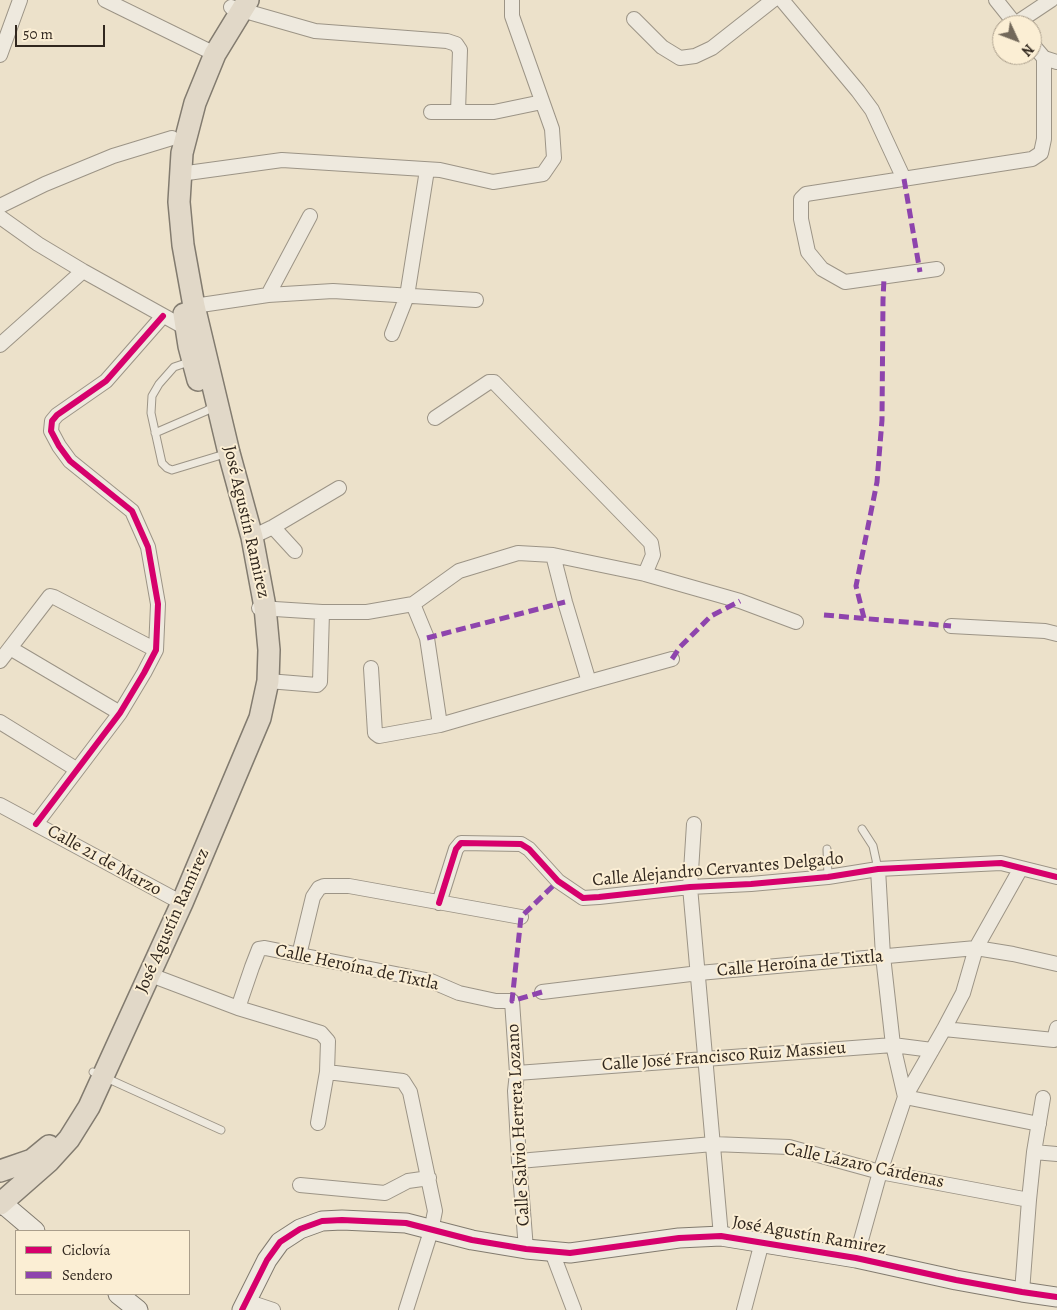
<!DOCTYPE html>
<meta charset="utf-8">
<style>
body{margin:0}
#map{position:relative;width:1057px;height:1310px;overflow:hidden;background:#ece1ca;font-family:Alegreya,serif}
canvas{display:block}
.legend{position:absolute;left:15px;top:1230px;width:175px;height:65px;box-sizing:border-box;background:#fbeed4;border:1px solid #aa9e8b;margin:0;padding:6px 9px;list-style:none;font-size:15px;color:#31271e}
.legend li{display:flex;align-items:center;gap:10px;height:25px}
.legend b{width:25px;border:1px solid #aa9e8b}
.north{position:absolute;left:992px;top:15px;width:50px;height:50px;box-sizing:border-box;background:#fbeed4;border:1px solid #aa9e8b;border-radius:50%;rotate:133deg;font-size:14px;font-weight:700;line-height:20px;text-align:center;color:#31271e}
.north::after{content:'';display:block;margin:auto;width:18px;height:22px;background:#72685a;clip-path:polygon(50% 0,100% 100%,50% 72%,0 100%)}
.scale{position:absolute;left:15px;top:25px;width:90px;height:22px;box-sizing:border-box;border:2px solid #31271e;border-top:0;padding-left:6px;font-size:15px;line-height:18px;white-space:nowrap;color:#31271e;-webkit-text-stroke:4px #fbeed4;paint-order:stroke}
</style>
<div id="map">
<canvas width="1057" height="1310"></canvas>
<ul class="legend">
<li><b style="height:6px;background:#d6006c"></b>Ciclovía</li>
<li><b style="height:6px;background:#8e44ad"></b>Sendero</li>
</ul>
<div class="north">N</div>
<div class="scale">50 m</div>
</div>
<script>
const ctx = document.querySelector('canvas').getContext('2d');
ctx.lineJoin = 'round';
const poly = rows => new Path2D(rows.map(r => 'M' + r).join(''));
function stroke(path, color, width, dash) { ctx.strokeStyle = color; ctx.lineWidth = width; ctx.lineCap = dash ? 'butt' : 'round'; ctx.setLineDash(dash || []); ctx.stroke(path); }
function write(font, color, halo, rows, align = 'center') {
  ctx.font = font + ' Alegreya,serif'; ctx.lineWidth = 4; ctx.setLineDash([]); ctx.textBaseline = 'middle'; ctx.strokeStyle = halo; ctx.fillStyle = color; for (const [text, x, y, turn = 0] of rows) {
    ctx.save(); ctx.translate(x, y); ctx.rotate((+turn || 0) * Math.PI / 180); ctx.textAlign = isNaN(turn) ? turn : align; if (halo) ctx.strokeText(text, 0, 0); ctx.fillText(text, 0, 0); ctx.restore();
  }
}
const lane = poly([
 [192,361,174,367,159,384,152,396,151,413,162,463,167,468,172,470,228,453],
 [155,433,206,411,214,406],
 [862,829,873,846,878,869],
 [827,849,828,877],
 [93,1072,221,1130]
]);
const street = poly([
 [105,0,215,54],
 [782,0,858,91,872,110,904,179],
 [996,0,1016,25],
 [231,7,315,31,447,41,456,44,460,50,458,112],
 [634,19,662,47,680,58,695,56,712,48,773,0],
 [1015,24,1051,0],
 [1032,44,1044,58,1057,62],
 [0,55,20,0],
 [431,112,494,112,542,102],
 [180,174,282,160,440,170,493,182,543,174,554,158,552,129,512,16,512,0],
 [0,206,45,184,113,156,172,138],
 [0,217,38,244,83,271,191,331],
 [937,269,845,282,822,269,808,252,801,219,801,199,806,194,1032,159,1041,153,1044,139,1044,58],
 [268,295,310,216],
 [194,306,268,295,333,291,476,300],
 [392,334,407,296,427,170],
 [0,345,83,271],
 [435,418,489,382,494,382,651,543,653,555,645,574],
 [273,527,295,551],
 [252,537,273,527,339,488],
 [413,604,427,638,440,725],
 [259,608,322,612,367,612,413,604,459,571,518,553,553,555,645,574,740,601,796,622],
 [951,626,1045,631,1057,634],
 [10,648,120,713],
 [0,661,50,596,54,597,156,650],
 [371,668,375,733,379,736,440,725,589,682,565,602,553,555],
 [268,681,317,685,320,682,322,612],
 [589,682,672,659],
 [0,722,76,769],
 [0,805,182,903],
 [36,824,120,713,144,673,156,650,158,604,148,547,132,511,70,461,59,446,51,431,52,421,57,415,106,381,163,316],
 [694,824,690,887,721,1236],
 [878,869,883,956,893,1045,905,1097,1039,1124],
 [439,903,456,849,461,843,521,844,529,849,558,881,583,898,599,897,690,887,751,884,828,877,878,869,1001,863,1057,877],
 [299,955,313,897,319,888,324,886,349,886,521,917],
 [148,974,238,1008,321,1033,328,1041,327,1072,318,1123],
 [542,992,699,973,976,948,1013,954,1057,964],
 [238,1008,252,967,259,949,265,948,431,981,459,993,496,1001,512,1001,517,1073,515,1091,519,1161,526,1249],
 [944,1029,1054,1040,1057,1028],
 [327,1072,403,1081,410,1092,435,1211,431,1231,406,1310],
 [517,1073,893,1045,932,1050],
 [1034,1152,1057,1154],
 [519,1161,713,1144,789,1147,880,1172,1029,1200],
 [300,1185,385,1193,408,1181,429,1178],
 [552,1252,574,1310],
 [856,1258,880,1172,905,1097,944,1029,963,993,976,948,1021,868],
 [1022,1292,1029,1200,1034,1152,1043,1098],
 [246,1301,273,1310],
 [744,1310,762,1242]
]);
const secondary = poly([
 [2,1203,35,1231],
 [118,1294,138,1310],
 [242,1310,267,1260,280,1242,300,1229,322,1221,342,1220,406,1223,472,1240,526,1249,570,1253,679,1238,721,1236,856,1258,956,1280,1022,1292,1057,1297]
]);
const primary = poly([
 [184,314,189,346,198,380],
 [0,1171,32,1160,49,1146],
 [0,1204,49,1161,69,1139,89,1107,182,903,260,718,268,681,269,650,265,607,252,537,229,453,194,306,183,245,179,202,182,153,195,103,215,54,248,0]
]);
stroke(lane, '#9c9486', 9);
stroke(street, '#9c9486', 16);
stroke(secondary, '#827b6f', 21);
stroke(primary, '#827b6f', 24);
stroke(lane, '#eee9de', 7);
stroke(street, '#eee9de', 14);
stroke(secondary, '#eee9de', 19);
stroke(primary, '#e1d8c8', 21);
stroke(poly([
 [904,179,920,272],
 [824,615,951,626],
 [864,618,856,586,877,482,882,420,883,300,884,278],
 [427,638,565,602],
 [672,659,680,647,711,616,740,601],
 [542,992,512,1001,521,917,558,881]
]), '#8e44ad', 5, [10, 5]);
stroke(poly([
 [36,824,120,713,144,673,156,650,158,604,148,547,132,511,70,461,59,446,51,431,52,421,57,415,106,381,163,316],
 [439,903,456,849,461,843,521,844,529,849,558,881,583,898,599,897,690,887,751,884,828,877,878,869,1001,863,1057,877],
 [242,1310,267,1260,280,1242,300,1229,322,1221,342,1220,406,1223,472,1240,526,1249,570,1253,679,1238,721,1236,856,1258,956,1280,1022,1292,1057,1297]
]), '#d6006c', 6);
write('18px', '#31271e', '#fbeed4', [
 ["José Agustín Ramirez",246,522,77],
 ["Calle 21 de Marzo",104,861,29],
 ["Calle Alejandro Cervantes Delgado",718,870,-5],
 ["José Agustín Ramirez",173,921,-66],
 ["Calle Heroína de Tixtla",800,964,-5],
 ["Calle Heroína de Tixtla",357,968,12],
 ["Calle José Francisco Ruiz Massieu",724,1057,-4],
 ["Calle Salvio Herrera Lozano",519,1125,-93],
 ["Calle Lázaro Cárdenas",864,1166,12],
 ["José Agustín Ramirez",809,1236,10]
]);
</script>
